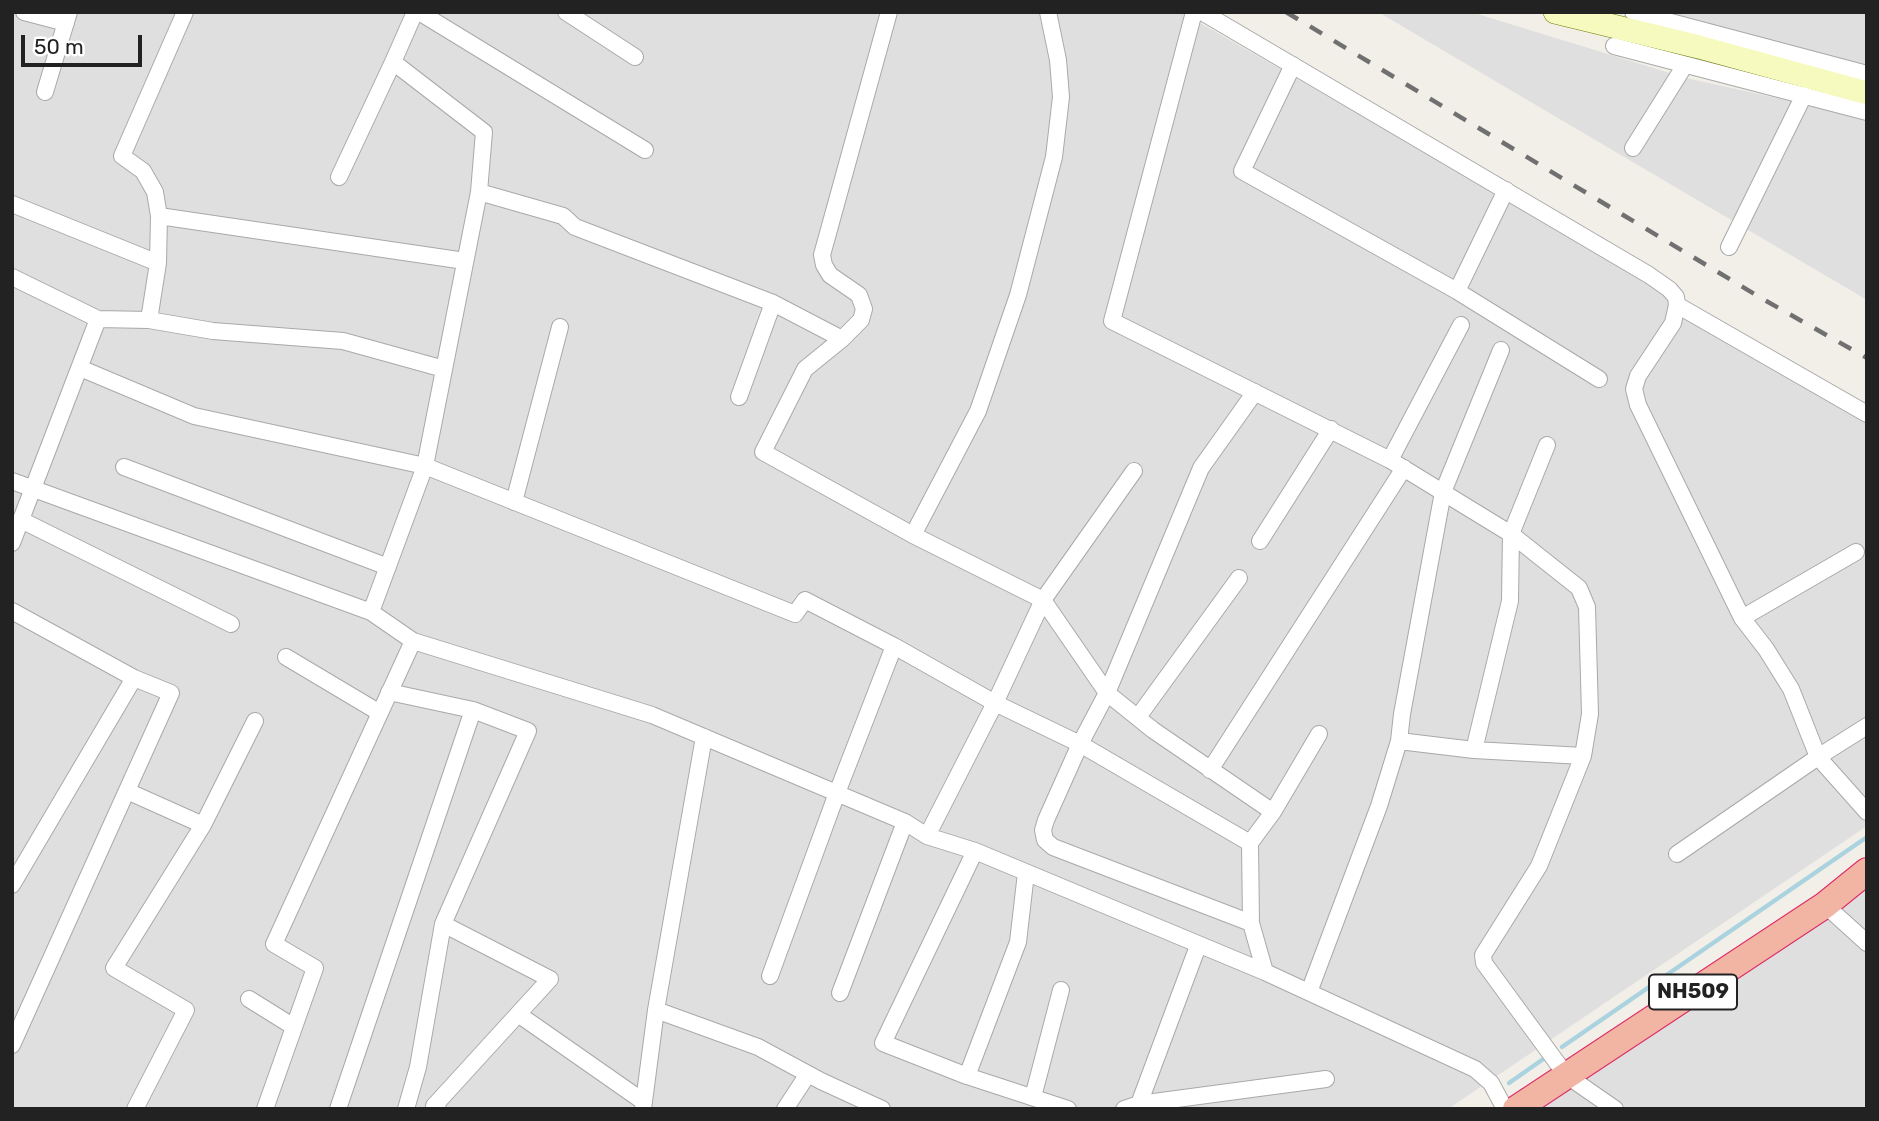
<!DOCTYPE html>
<style>
body{margin:0}
#map{position:relative;width:1879px;height:1121px;overflow:hidden;background:#f2efe9;font-family:Rubik,sans-serif}
canvas{display:block}
.frame{position:absolute;inset:0;border:14px solid #222;pointer-events:none}
.scale{position:absolute;left:21px;top:35px;width:121px;height:32px;box-sizing:border-box;border:4px solid #222;border-top:0;padding-left:9px;font-size:21px;line-height:24px;white-space:nowrap;color:#222;-webkit-text-stroke:5px #fff;paint-order:stroke}
</style>
<div id="map">
<canvas width="1879" height="1121"></canvas>
<div class="frame"></div>
<div class="scale">50 m</div>
</div>
<script>
const ctx = document.querySelector('canvas').getContext('2d');
ctx.lineJoin = 'round';
function fillPath(path, color) { ctx.fillStyle = color; ctx.fill(path, 'evenodd'); }
const poly = rows => new Path2D(rows.map(r => 'M' + r).join(''));
function stroke(path, color, width, dash) { ctx.strokeStyle = color; ctx.lineWidth = width; ctx.lineCap = dash ? 'butt' : 'round'; ctx.setLineDash(dash || []); ctx.stroke(path); }
function write(font, color, halo, rows, align = 'center') {
  ctx.font = font + ' Rubik,sans-serif'; ctx.lineWidth = 6; ctx.setLineDash([]); ctx.textBaseline = 'middle'; ctx.strokeStyle = halo; ctx.fillStyle = color; for (const [text, x, y, turn = 0] of rows) {
    ctx.save(); ctx.translate(x, y); ctx.rotate((+turn || 0) * Math.PI / 180); ctx.textAlign = isNaN(turn) ? turn : align; if (halo) ctx.strokeText(text, 0, 0); ctx.fillText(text, 0, 0); ctx.restore();
  }
}
fillPath(poly([
 [12,12,1181,12,1867,406,1867,826,1448,1109,12,1109],
 [1378,12,1471,12,1686,78,1867,118,1867,300],
 [1647,12,1867,12,1867,79],
 [1867,879,1867,1109,1524,1109]
]), '#e0dfdf');
stroke(poly([
 [1562,1047,1867,837],
 [1509,1083,1549,1055]
]), '#aad3df', 4.5);
const minor = poly([
 [24,12,66,23],
 [419,12,645,150],
 [566,12,635,57],
 [889,12,822,255,824,265,830,275,859,295,864,309,861,320,842,339,805,369,763,452,913,535,1043,600,1107,693,1153,730,1273,812],
 [1194,12,1112,321,1390,460,1511,534,1579,588,1587,607,1590,714,1583,756,1539,866,1483,955,1484,963,1566,1075,1615,1109],
 [1202,12,1649,275,1669,289,1676,297,1677,305,1673,323,1638,376,1634,389,1638,405,1742,618,1766,649,1791,689,1818,757,1867,726],
 [1633,12,1867,74],
 [1614,46,1867,112],
 [1293,65,1242,171,1457,291,1599,379],
 [45,92,69,12],
 [1633,148,1685,65],
 [339,177,393,62],
 [479,192,563,216,575,227,773,303,842,339],
 [12,204,158,263,149,320],
 [159,216,465,261],
 [1729,247,1804,95],
 [158,263,159,216,155,192,143,171,122,156,185,12],
 [12,277,98,319,12,543],
 [1457,291,1506,190],
 [1677,305,1867,414],
 [98,319,149,320,213,331,343,341,444,369],
 [1501,350,1443,492,1402,714,1399,741,1474,750,1583,756],
 [80,368,194,416,425,466,479,192,484,132,393,62,415,12],
 [739,397,773,303],
 [1390,460,1461,325],
 [124,467,388,567],
 [12,481,371,612,413,641,652,715,905,822,927,836,975,851,1265,972,1475,1069,1491,1083,1505,1109],
 [514,502,560,327],
 [21,520,231,624],
 [913,535,978,411,1018,295,1054,157,1061,97,1058,60,1048,12],
 [1260,541,1331,429],
 [12,611,134,678,171,693,12,1045],
 [371,612,425,466,795,614,805,600,894,646,995,703,1080,744,1250,843],
 [1742,618,1856,552],
 [286,657,380,713],
 [389,692,473,710,528,731,443,924,418,1067,406,1109],
 [1138,717,1239,578],
 [1474,750,1510,601,1511,534,1547,445],
 [1210,770,1404,468],
 [127,791,203,825,114,968,186,1010,135,1109],
 [203,825,255,721],
 [927,836,995,703,1043,600,1134,471],
 [975,851,883,1043,967,1076,1068,1109],
 [1677,854,1818,757,1867,812],
 [12,885,134,678],
 [1825,905,1867,943],
 [1251,923,1053,847,1045,840,1043,830,1046,820,1080,744,1107,693,1201,468,1255,392],
 [1265,972,1251,923,1250,843,1273,812,1319,734],
 [770,976,837,793,894,646],
 [1309,992,1379,806,1399,741],
 [840,993,905,822],
 [249,999,294,1027],
 [656,1010,758,1047,821,1081,882,1109],
 [518,1014,644,1102],
 [967,1076,1018,942,1026,873],
 [1033,1097,1061,990],
 [1139,1104,1326,1079],
 [265,1109,315,968,274,944,413,641],
 [338,1109,473,710],
 [438,1109,434,1106,550,979,443,924],
 [643,1109,656,1010,704,737],
 [785,1109,808,1074],
 [1124,1109,1139,1104,1198,946]
]);
const secondary = poly([
 [1555,12,1699,47,1867,93]
]);
const trunk = poly([
 [1516,1109,1825,905,1867,871]
]);
stroke(minor, '#a9a9a9', 18);
stroke(secondary, '#707d05', 24);
stroke(trunk, '#dc2a67', 28);
stroke(minor, '#fff', 16);
stroke(secondary, '#f7fabf', 23);
stroke(trunk, '#f2b4a3', 26);
stroke(poly([
 [1286,12,1761,298,1867,358]
]), '#707070', 4.5, [14, 14]);
for (const [x, y, w] of [
 [1693,992,88]
]) { const box = new Path2D(); box.roundRect(x - w / 2, y - 17.5, w, 35, 5); ctx.fillStyle = '#fff'; ctx.fill(box); stroke(box, '#222', 2); }
write('bold 21px', '#222', null, [
 ["NH509",1693,992]
]);
</script>
